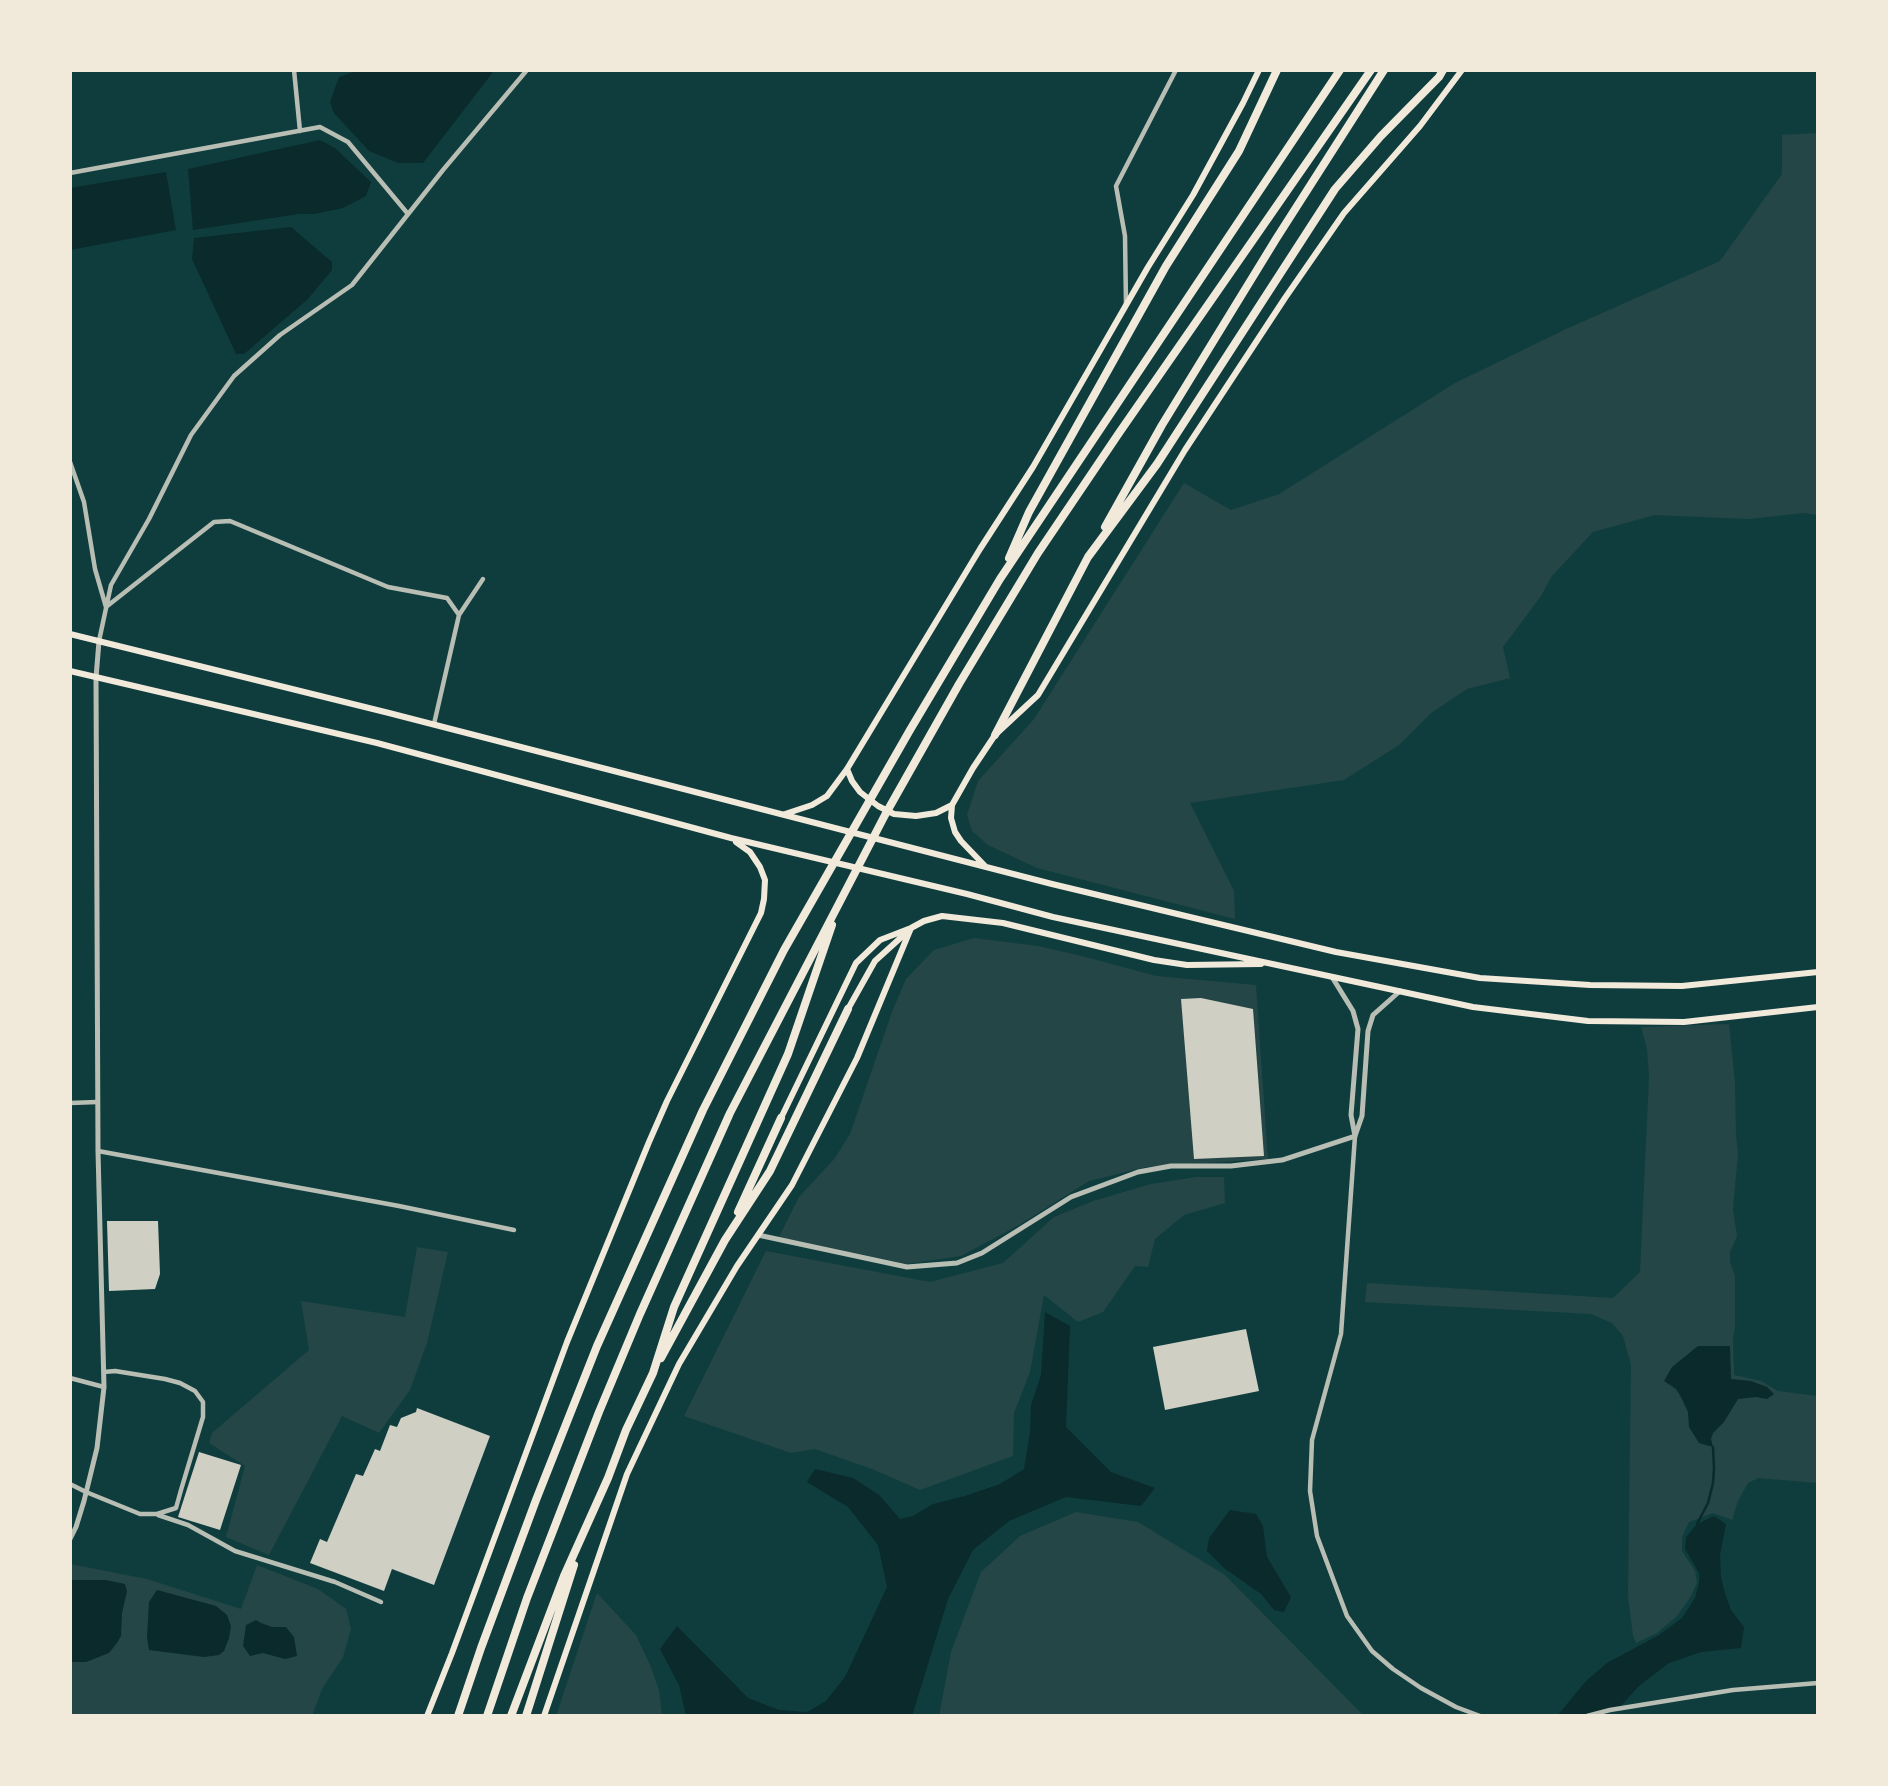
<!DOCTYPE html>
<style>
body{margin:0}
#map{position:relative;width:1888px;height:1786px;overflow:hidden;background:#0f3d3e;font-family:Montserrat,sans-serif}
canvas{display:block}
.frame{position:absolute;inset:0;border:72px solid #f1e9da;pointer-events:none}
</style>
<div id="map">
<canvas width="1888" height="1786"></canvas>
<div class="frame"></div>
</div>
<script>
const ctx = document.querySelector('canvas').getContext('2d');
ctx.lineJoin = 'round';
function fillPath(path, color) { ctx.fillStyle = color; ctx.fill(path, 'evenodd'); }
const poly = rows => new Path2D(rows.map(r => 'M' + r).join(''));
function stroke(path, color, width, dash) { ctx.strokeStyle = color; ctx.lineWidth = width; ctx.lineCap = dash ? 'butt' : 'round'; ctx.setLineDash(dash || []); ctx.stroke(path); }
fillPath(poly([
 [1818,133,1818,515,1804,513,1749,519,1655,515,1593,532,1552,576,1541,596,1503,647,1510,678,1467,689,1431,713,1399,745,1344,780,1190,803,1234,891,1235,919,1037,868,988,845,972,831,967,815,978,781,1034,719,1184,483,1231,510,1279,494,1455,383,1566,329,1720,261,1782,174,1782,135],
 [974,938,1038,946,1082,956,1156,976,1256,985,1268,1159,1146,1167,1089,1181,1019,1225,961,1256,907,1264,779,1237,799,1197,835,1158,850,1134,892,1012,906,979,934,950],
 [1729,1024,1735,1083,1736,1135,1738,1154,1733,1210,1737,1236,1730,1252,1730,1262,1735,1276,1735,1326,1733,1338,1734,1375,1761,1381,1778,1391,1818,1396,1818,1483,1758,1478,1748,1483,1738,1501,1732,1520,1713,1513,1689,1522,1682,1537,1682,1551,1695,1571,1697,1582,1691,1596,1677,1616,1657,1633,1636,1643,1633,1636,1628,1596,1631,1365,1623,1336,1612,1323,1591,1314,1365,1302,1367,1283,1613,1298,1640,1272,1649,1077,1647,1049,1641,1027],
 [1196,1177,1224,1177,1225,1203,1184,1215,1155,1239,1148,1267,1135,1266,1103,1312,1078,1322,1044,1295,1030,1372,1014,1413,1013,1456,920,1490,872,1469,815,1449,791,1453,684,1416,766,1251,930,1282,1003,1263,1054,1217,1093,1201,1151,1184],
 [417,1247,448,1252,427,1343,410,1390,379,1433,342,1416,269,1555,226,1537,245,1466,209,1443,212,1433,309,1350,301,1301,405,1317],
 [1076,1512,1138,1522,1225,1575,1364,1716,939,1716,951,1652,981,1572,1020,1536],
 [70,1564,147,1579,241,1609,257,1565,318,1589,346,1609,351,1629,343,1657,322,1689,312,1716,70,1716],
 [597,1593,636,1635,650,1665,659,1690,662,1716,556,1716]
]), '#244646');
fillPath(poly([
 [359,70,491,70,493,72,423,163,398,163,369,151,334,113,330,102,339,77],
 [320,140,335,148,371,182,366,196,343,208,314,214,299,214,193,230,188,169],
 [166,172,176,230,70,250,70,188],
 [291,227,332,262,332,270,308,299,244,354,236,354,192,259,194,238],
 [1045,1312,1070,1326,1066,1427,1111,1472,1155,1488,1141,1506,1066,1497,1009,1521,973,1550,948,1599,912,1716,686,1716,679,1685,660,1649,677,1626,748,1698,779,1710,807,1712,826,1701,845,1677,887,1587,878,1545,848,1507,807,1482,815,1469,853,1478,879,1495,900,1519,913,1516,933,1504,965,1496,1000,1484,1024,1469,1030,1433,1031,1405,1041,1375],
 [1698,1346,1730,1346,1731,1379,1751,1381,1767,1387,1774,1394,1767,1399,1756,1397,1738,1399,1724,1422,1713,1433,1711,1439,1713,1447,1699,1443,1689,1427,1688,1412,1681,1397,1676,1389,1664,1381,1672,1367],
 [1230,1510,1256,1514,1263,1526,1267,1557,1291,1597,1284,1612,1274,1610,1261,1594,1224,1568,1207,1551,1209,1538],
 [1714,1516,1726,1524,1720,1555,1721,1577,1724,1590,1731,1610,1744,1627,1741,1648,1701,1652,1669,1663,1639,1686,1619,1708,1602,1716,1557,1716,1586,1681,1607,1663,1659,1635,1682,1618,1695,1598,1699,1583,1699,1573,1685,1549,1686,1537,1697,1524],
 [70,1580,106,1580,125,1584,127,1591,122,1613,121,1636,117,1643,109,1653,86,1662,70,1662],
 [157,1590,216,1606,227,1615,231,1626,229,1638,224,1651,219,1655,204,1657,149,1650,147,1637,149,1602],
 [256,1620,261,1623,272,1627,286,1627,294,1637,297,1656,285,1659,263,1653,250,1656,243,1646,246,1625]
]), '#0a2a2b');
stroke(poly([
 [1697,1524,1708,1503,1713,1483,1714,1468,1713,1447]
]), '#0a2a2b', 2.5);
fillPath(poly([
 [1201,998,1253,1009,1264,1156,1194,1159,1181,999],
 [107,1221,158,1221,160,1274,155,1289,109,1291],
 [1246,1329,1259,1391,1165,1410,1153,1347],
 [417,1408,490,1436,434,1585,392,1569,384,1591,310,1563,320,1539,327,1542,356,1474,363,1476,375,1449,380,1451,390,1425,397,1427,401,1418,416,1412],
 [199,1452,241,1465,220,1530,178,1517]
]), '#cfcfc3');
stroke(poly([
 [294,70,300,131],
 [70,173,320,127,348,142,408,214],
 [1126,305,1125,236,1116,186,1176,70],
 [70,462,84,502,95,569,106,607,214,522,230,521,388,587,447,598,459,615],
 [99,641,111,585,149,519,191,435,234,376,280,335,352,285,443,170,527,70],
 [434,724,459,615,483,579],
 [70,1103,97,1102],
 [1355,1136,1341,1334,1312,1440,1310,1491,1317,1536,1347,1616,1372,1651,1393,1669,1421,1688,1456,1707,1480,1716],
 [98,1151,399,1206,514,1230],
 [70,1378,104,1387],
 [70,1484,86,1492,140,1514,157,1514,176,1508,181,1490,203,1417,203,1402,195,1391,180,1383,165,1379,115,1371,104,1372],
 [158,1515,188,1525,235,1551,335,1582,381,1602],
 [1587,1716,1610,1710,1733,1690,1818,1683]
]), '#b8beb3', 4.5);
stroke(poly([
 [1332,977,1353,1011,1358,1029,1351,1115,1355,1136,1362,1116,1368,1031,1373,1015,1400,991],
 [758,1235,907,1267,957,1263,982,1253,1071,1197,1138,1172,1171,1166,1231,1166,1282,1160,1355,1136],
 [70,1539,76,1527,84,1501,97,1448,104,1387,98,1151,96,678,99,641]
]), '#b8beb3', 5);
stroke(poly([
 [70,634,389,713,1052,884,1336,952,1480,978,1590,985,1682,986,1818,972],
 [70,671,377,743,731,838,967,894,1053,917,1473,1007,1588,1021,1684,1022,1818,1007],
 [847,769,852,781,860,792,878,806,894,814,916,816,936,813,952,805],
 [785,814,812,805,827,796,847,769,980,549,1033,467,1148,267,1193,195,1243,103,1259,70],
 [985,866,961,841,955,832,951,818,952,805,973,768,995,735,1038,695,1185,450,1285,298,1344,213,1420,126,1462,70],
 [848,1009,875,961,907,932],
 [781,1118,856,963,880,940,911,928,924,921,942,916,1003,923,1154,960,1187,965,1261,964],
 [427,1716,452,1653,567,1342,649,1142,667,1101,761,913,764,899,765,880,760,867,750,852,736,842],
 [544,1716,627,1474,679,1364,737,1266,792,1185,857,1058,911,928]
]), '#f1e9da', 6);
stroke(poly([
 [1105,527,1162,425,1276,239,1384,70],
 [1009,558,1029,512,1166,266,1239,151,1277,70],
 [995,735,1088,557,1157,464,1335,189,1381,136,1439,77,1443,70],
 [738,1212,781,1118],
 [661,1358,725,1240,770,1171,848,1009],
 [458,1716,481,1648,536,1500,597,1346,703,1110,784,950,910,730,1000,579,1340,70],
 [487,1716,527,1598,599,1412,640,1314,730,1113,885,815,959,684,1038,553,1119,433,1371,70],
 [511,1716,564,1576,608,1478,626,1430,653,1373,674,1307,788,1054,832,925],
 [526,1716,574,1565]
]), '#f1e9da', 8);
</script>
